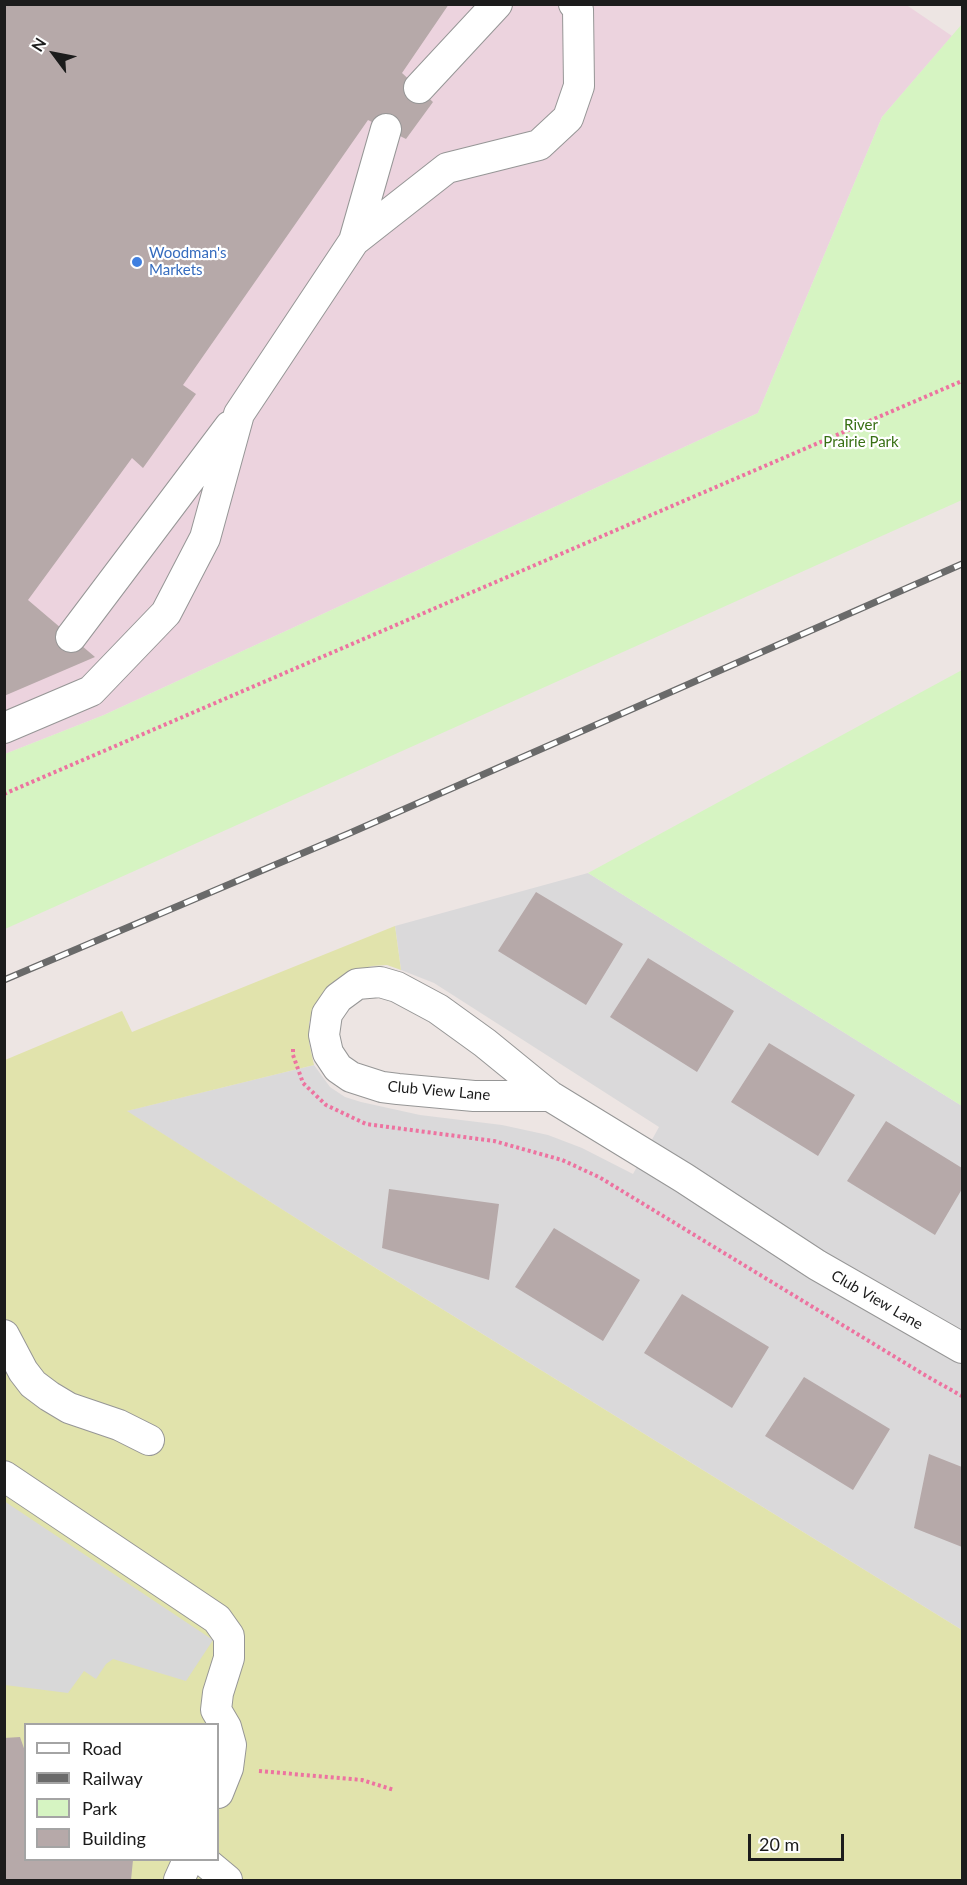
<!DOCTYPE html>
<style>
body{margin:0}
#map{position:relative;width:967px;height:1885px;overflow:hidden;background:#ede5e3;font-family:Lato,sans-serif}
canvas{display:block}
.frame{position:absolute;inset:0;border:6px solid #1c1c1c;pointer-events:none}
.legend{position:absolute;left:24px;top:1723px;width:195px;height:138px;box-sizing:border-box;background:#fff;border:2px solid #a4a4a4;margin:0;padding:8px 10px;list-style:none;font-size:18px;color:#1c1c1c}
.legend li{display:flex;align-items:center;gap:12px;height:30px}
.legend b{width:30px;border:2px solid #a4a4a4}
.north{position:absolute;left:24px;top:24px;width:60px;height:60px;-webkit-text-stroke:4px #fff;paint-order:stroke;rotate:302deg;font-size:16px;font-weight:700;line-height:24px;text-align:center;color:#1c1c1c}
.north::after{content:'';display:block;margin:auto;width:21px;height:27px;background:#1c1c1c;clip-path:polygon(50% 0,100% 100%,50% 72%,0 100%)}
.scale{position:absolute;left:748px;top:1834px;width:96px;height:27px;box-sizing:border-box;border:3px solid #1c1c1c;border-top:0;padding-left:8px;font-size:18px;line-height:21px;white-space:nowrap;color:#1c1c1c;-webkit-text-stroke:4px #fff;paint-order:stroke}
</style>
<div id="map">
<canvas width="967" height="1885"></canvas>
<div class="frame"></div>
<ul class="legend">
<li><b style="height:8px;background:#fff"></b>Road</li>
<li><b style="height:8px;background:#6a6a6a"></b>Railway</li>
<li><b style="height:16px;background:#d6f4c2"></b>Park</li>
<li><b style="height:16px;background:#b6a9a9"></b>Building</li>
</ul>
<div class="north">N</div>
<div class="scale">20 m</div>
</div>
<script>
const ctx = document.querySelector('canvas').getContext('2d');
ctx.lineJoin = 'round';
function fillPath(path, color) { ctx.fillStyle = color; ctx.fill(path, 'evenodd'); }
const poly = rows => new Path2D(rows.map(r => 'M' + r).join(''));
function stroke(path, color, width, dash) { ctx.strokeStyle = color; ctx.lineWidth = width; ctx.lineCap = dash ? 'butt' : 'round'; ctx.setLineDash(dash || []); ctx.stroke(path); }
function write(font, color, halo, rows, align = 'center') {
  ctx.font = font + ' Lato,sans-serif'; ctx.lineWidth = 4.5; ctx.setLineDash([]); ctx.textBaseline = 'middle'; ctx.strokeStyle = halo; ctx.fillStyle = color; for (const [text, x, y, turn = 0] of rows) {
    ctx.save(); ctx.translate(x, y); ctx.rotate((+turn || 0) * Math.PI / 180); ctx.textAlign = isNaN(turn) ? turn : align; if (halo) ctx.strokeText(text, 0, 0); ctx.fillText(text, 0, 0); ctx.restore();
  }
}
fillPath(poly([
 [588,873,962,1106,962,1630,340,1246,126,1111,314,1065,330,1087,345,1097,361,1102,420,1115,502,1125,548,1135,582,1148,633,1174,659,1127,434,983,401,970,395,926]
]), '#dad9da');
fillPath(poly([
 [905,4,952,36,882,117,758,413,104,715,5,754,5,5]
]), '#ecd3de');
fillPath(poly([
 [395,926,401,970,387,965,372,966,355,971,312,1014,309,1023,309,1042,314,1065,127,1111,340,1246,962,1630,962,1880,5,1880,5,1060,122,1011,132,1032],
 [26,1724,218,1724,218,1860,26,1860]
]), '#e1e3ac');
fillPath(poly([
 [962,24,962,500,5,929,5,754,104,715,758,413,882,117],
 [962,670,962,1106,588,873]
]), '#d6f4c2');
fillPath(poly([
 [4,1501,213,1640,186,1681,113,1659,106,1664,96,1679,84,1671,68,1693,5,1685]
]), '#d8d8d8');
fillPath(poly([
 [4,4,449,4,402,73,433,102,406,139,368,120,183,385,196,394,143,468,132,458,28,600,95,657,4,696],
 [536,892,623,944,586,1005,498,951],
 [648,958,734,1011,697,1072,610,1017],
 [769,1043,855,1095,818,1156,731,1102],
 [886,1121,962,1168,962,1189,935,1235,847,1181],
 [389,1189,499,1204,489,1280,382,1248],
 [554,1228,640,1280,603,1341,515,1287],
 [682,1294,769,1347,732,1408,644,1353],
 [804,1377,890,1429,853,1490,765,1436],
 [929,1454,962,1467,962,1547,914,1528],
 [20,1737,26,1754,26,1860,133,1860,131,1880,4,1880,4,1738]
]), '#b6a9a9');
const minor = poly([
 [419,88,497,4],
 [354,241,386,129],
 [71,637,230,426],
 [4,728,91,691,166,613,205,538,239,414,354,241,447,168,539,145,568,118,579,86,578,9,574,4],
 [550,1096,474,1096,398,1089,382,1087,351,1077,338,1068,328,1053,324,1035,327,1014,338,998,357,984,380,982,397,987,438,1009,485,1043,550,1096,684,1178,817,1265,962,1348],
 [4,1335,23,1371,33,1384,49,1396,69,1408,119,1425,149,1440],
 [4,1476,217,1619,229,1636,229,1658,218,1693,216,1710,226,1727,231,1745,228,1768,218,1793],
 [203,1860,227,1880],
 [179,1880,188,1860]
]);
stroke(minor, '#969696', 32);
stroke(poly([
 [4,794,962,381],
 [293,1049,293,1055,303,1083,326,1105,366,1124,494,1141,562,1160,599,1177,928,1377,962,1396],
 [259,1771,362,1780,394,1790]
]), '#ed73a0', 4, [3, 3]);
stroke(minor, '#fff', 30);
const rail = poly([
 [4,980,350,833,962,564]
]);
stroke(rail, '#6a6a6a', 7);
stroke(rail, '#fff', 4.5, [14]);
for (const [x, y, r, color] of [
 [137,262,6,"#3f7fe0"]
]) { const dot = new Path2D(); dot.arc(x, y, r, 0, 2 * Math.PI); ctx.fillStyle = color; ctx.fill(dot); stroke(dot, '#fff', 2); }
write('15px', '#366cbe', '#fff', [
 ["Woodman's",149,253],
 ["Markets",149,270]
], 'left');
write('15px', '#387014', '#fff', [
 ["River",861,425],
 ["Prairie Park",861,442]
]);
write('15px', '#1c1c1c', '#fff', [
 ["Club View Lane",439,1091,5],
 ["Club View Lane",877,1300,30]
]);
</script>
